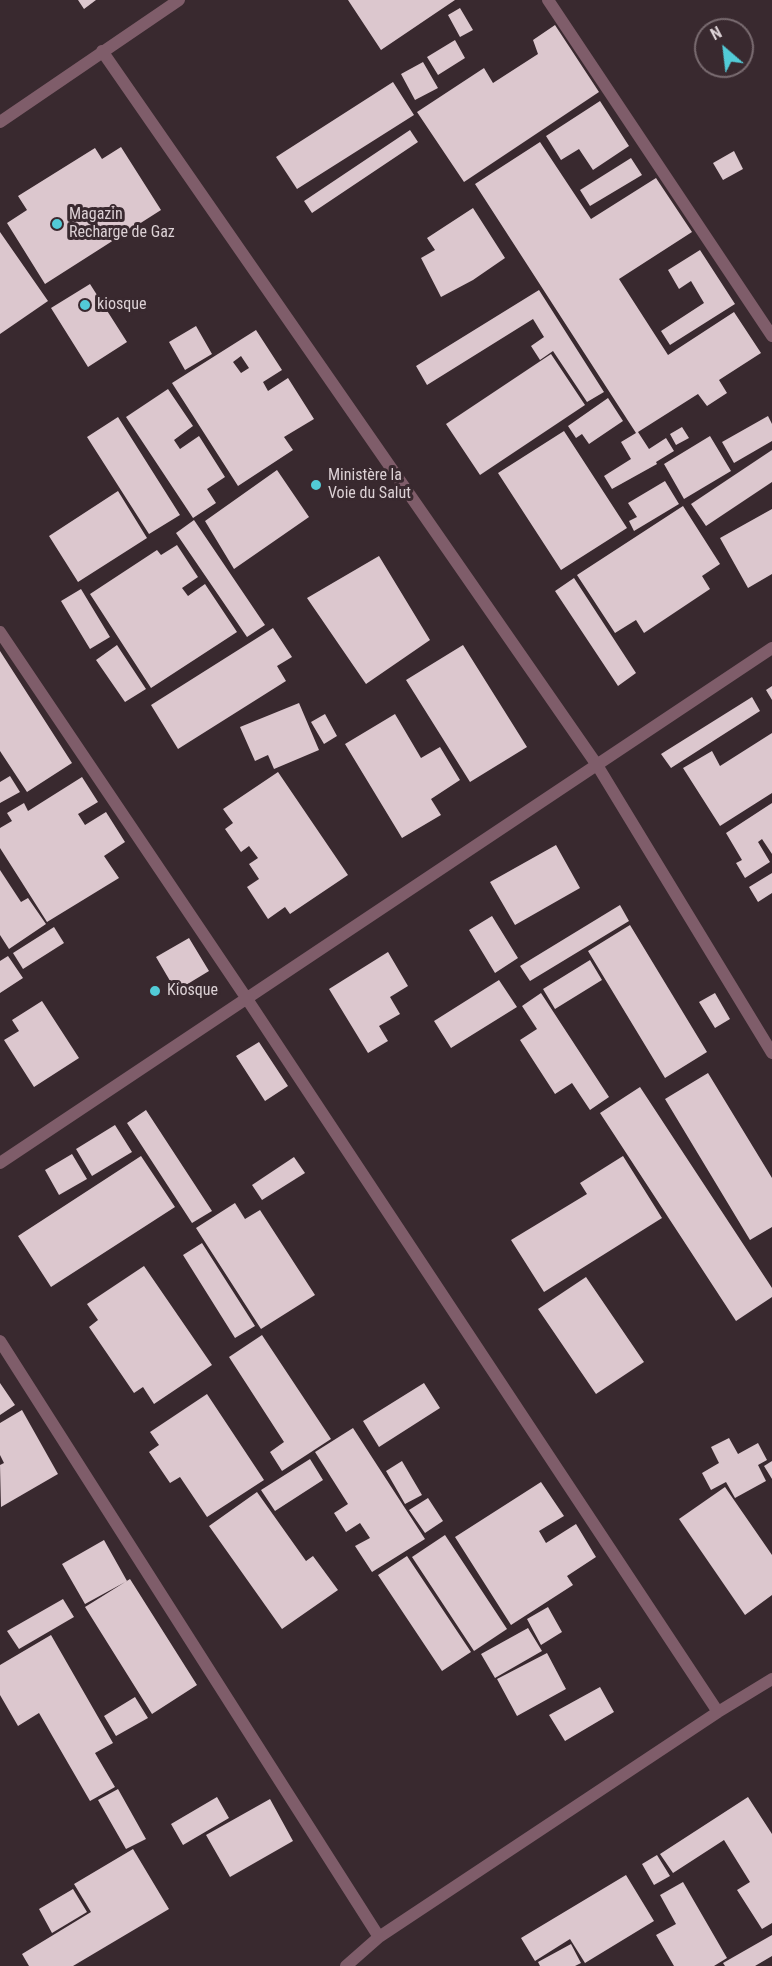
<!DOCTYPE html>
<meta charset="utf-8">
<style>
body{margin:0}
#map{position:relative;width:772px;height:1966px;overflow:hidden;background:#39292f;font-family:"Roboto Condensed",sans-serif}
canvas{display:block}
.north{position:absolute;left:694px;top:18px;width:60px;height:60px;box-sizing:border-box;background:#39292f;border:2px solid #7a6c71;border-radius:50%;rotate:332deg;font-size:16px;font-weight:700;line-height:24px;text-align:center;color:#dcd1d5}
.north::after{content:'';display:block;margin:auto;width:21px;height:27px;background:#52cbd7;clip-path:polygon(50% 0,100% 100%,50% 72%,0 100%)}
</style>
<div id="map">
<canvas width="772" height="1966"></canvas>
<div class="north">N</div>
</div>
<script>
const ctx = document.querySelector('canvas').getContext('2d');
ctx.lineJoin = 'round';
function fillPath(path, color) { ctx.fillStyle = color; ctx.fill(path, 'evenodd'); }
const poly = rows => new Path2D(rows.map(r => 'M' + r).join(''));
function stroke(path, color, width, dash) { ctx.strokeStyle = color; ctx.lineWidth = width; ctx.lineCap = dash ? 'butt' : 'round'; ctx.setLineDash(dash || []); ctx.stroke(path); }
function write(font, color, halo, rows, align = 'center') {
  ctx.font = font + ' "Roboto Condensed",sans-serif'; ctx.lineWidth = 6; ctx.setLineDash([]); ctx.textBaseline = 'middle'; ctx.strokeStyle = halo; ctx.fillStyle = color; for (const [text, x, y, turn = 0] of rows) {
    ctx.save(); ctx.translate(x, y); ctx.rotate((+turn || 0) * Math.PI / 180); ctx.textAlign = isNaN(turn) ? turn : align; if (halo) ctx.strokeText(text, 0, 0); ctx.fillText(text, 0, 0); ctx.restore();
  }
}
fillPath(poly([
 [78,0,96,0,84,9],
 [348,0,455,0,381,50],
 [460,8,473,30,460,37,448,15],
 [555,25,599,92,464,182,417,112,484,68,493,83,538,54,533,40],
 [455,40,465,58,438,75,427,57],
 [423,62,438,88,415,100,401,74],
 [393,82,414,115,297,189,276,157],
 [600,101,629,146,593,170,579,149,561,160,546,136],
 [410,130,418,142,312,213,304,201],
 [540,142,591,219,656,178,692,232,619,279,668,355,734,312,761,353,719,380,727,393,707,406,698,394,638,432,649,449,666,438,674,451,656,462,657,464,612,489,604,476,631,459,621,442,636,433,475,184],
 [121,147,161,210,45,284,7,223,27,210,18,196,95,148,102,159],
 [734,151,743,169,723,180,713,163],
 [631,158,642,175,590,206,580,190],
 [473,208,505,258,473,280,441,297,421,258,435,250,427,238],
 [0,232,48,301,0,334],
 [700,250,735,304,670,345,661,331,704,303,691,281,679,289,668,270],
 [90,284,127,342,88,367,51,308],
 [539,290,604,392,587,402,553,351,540,360,531,346,544,337,533,319,427,385,416,366],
 [196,326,212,354,185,370,169,342],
 [256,330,282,370,263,382,268,391,288,378,314,419,284,437,293,450,238,486,172,383],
 [241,356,249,368,241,373,233,362],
 [551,354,585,405,480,475,446,424],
 [168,389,193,426,174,440,180,449,199,436,225,477,207,489,216,503,193,518,126,417],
 [608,398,623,421,589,444,582,434,576,438,568,426],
 [768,416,772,424,772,441,734,463,722,442],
 [118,417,180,515,149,534,87,437],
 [682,427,689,438,676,445,670,434],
 [564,431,627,528,561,570,498,473],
 [710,436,731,471,684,499,664,464],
 [772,450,772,482,706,526,691,504],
 [277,470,309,517,234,569,205,521],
 [665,481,679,504,634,531,629,521,637,517,628,503],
 [118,491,147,538,78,582,49,536],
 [683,506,720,564,702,576,710,589,644,633,636,620,615,633,577,575],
 [772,509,772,574,748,588,720,538],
 [194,520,265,625,247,637,176,533],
 [177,545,198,577,182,588,188,596,205,584,237,632,151,688,90,594,157,550,161,555],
 [379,556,430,640,366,684,307,598],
 [574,578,636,673,618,686,555,591],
 [81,589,110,637,90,649,61,601],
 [273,628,292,657,277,666,286,681,178,749,151,705],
 [117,645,146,689,125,702,96,660],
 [463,645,527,747,470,782,406,680],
 [0,651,72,763,27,792,0,751],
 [772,686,772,700,766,690],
 [752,697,760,711,671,768,661,754],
 [299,703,319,750,274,769,268,755,255,761,240,727],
 [325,714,337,736,324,744,311,722],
 [395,714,421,758,440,747,460,780,431,799,441,815,402,838,345,744],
 [772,733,772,793,720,826,683,768,712,751,720,766],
 [278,772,348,875,290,914,285,907,268,919,247,887,259,879,249,864,258,858,249,846,241,852,225,829,233,823,223,809],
 [10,776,20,792,0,803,0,782],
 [82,777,98,802,78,814,85,825,106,812,125,842,104,856,119,878,47,922,0,848,0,828,12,821,7,813,24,803,28,811],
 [772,803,772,854,762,839,758,842,770,862,745,878,736,863,742,860,726,833],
 [556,845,580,888,515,925,490,882],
 [0,870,21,902,28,898,46,924,9,949,0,935],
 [772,873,772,893,758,902,749,887],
 [620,905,629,921,530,981,520,966],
 [492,916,518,958,495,973,469,930],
 [630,925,707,1052,665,1078,588,951],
 [54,927,64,943,23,969,13,953],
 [189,938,209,971,176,991,156,957],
 [388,952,408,986,390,997,400,1014,379,1026,388,1041,368,1053,329,989],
 [8,956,23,978,0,993,0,961],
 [590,960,602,980,555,1009,543,989],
 [499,980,517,1007,451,1048,434,1021],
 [541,993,609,1097,590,1110,572,1083,555,1094,520,1040,537,1029,522,1006],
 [715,993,730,1019,715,1028,699,1002],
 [42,1001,79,1058,34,1087,4,1040,19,1031,12,1020],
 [259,1042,288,1086,265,1101,236,1056],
 [708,1073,772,1178,772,1227,750,1240,665,1099],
 [640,1087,772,1288,772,1297,736,1321,600,1113],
 [146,1110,212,1211,192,1223,127,1123],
 [115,1125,132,1152,92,1176,76,1149],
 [72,1154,87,1179,59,1195,45,1170],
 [141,1156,175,1207,51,1287,18,1236],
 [623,1156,662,1218,544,1292,511,1240,587,1194,580,1183],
 [294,1157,305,1173,262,1200,252,1185],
 [235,1203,245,1219,260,1210,315,1295,261,1329,196,1228],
 [202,1243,255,1326,235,1338,183,1255],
 [144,1266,212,1365,154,1404,143,1387,134,1393,89,1327,98,1320,87,1304],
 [586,1277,644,1362,596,1394,538,1309],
 [262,1335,331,1439,282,1471,270,1452,284,1442,229,1357],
 [0,1383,15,1405,0,1415],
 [424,1383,440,1408,379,1447,363,1421],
 [207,1394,264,1480,207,1517,180,1477,170,1483,149,1452,159,1445,150,1432],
 [22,1410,58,1474,1,1507,0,1465,4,1463,0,1455,0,1423],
 [353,1428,425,1539,372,1572,355,1546,370,1538,360,1523,346,1532,334,1513,348,1504,315,1452],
 [729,1438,738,1454,758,1443,767,1460,758,1465,766,1481,735,1498,726,1482,711,1490,702,1473,719,1463,711,1447],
 [310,1459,323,1480,275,1511,261,1490],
 [402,1461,422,1495,405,1504,386,1471],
 [772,1461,772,1479,764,1466],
 [541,1482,564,1516,539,1531,546,1543,576,1524,596,1557,567,1576,573,1585,511,1625,455,1537],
 [725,1487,772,1555,772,1595,745,1615,679,1519],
 [257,1492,306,1561,313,1556,338,1590,282,1629,209,1526],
 [428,1498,443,1521,425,1533,409,1510],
 [445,1535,507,1629,474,1651,412,1557],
 [104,1540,127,1581,85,1604,62,1564],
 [407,1556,471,1652,442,1671,378,1575],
 [130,1579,197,1685,152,1714,85,1607],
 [63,1599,74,1617,19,1649,7,1631],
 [548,1607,562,1632,541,1645,527,1619],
 [528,1628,542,1651,495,1678,481,1654],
 [51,1635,113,1743,95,1753,115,1787,90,1801,39,1713,18,1726,0,1695,0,1665],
 [547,1653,566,1689,517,1716,497,1679],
 [600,1687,614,1712,565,1741,549,1715],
 [135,1697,148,1718,116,1736,104,1716],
 [118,1789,146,1839,126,1849,98,1800],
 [217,1797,229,1818,183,1845,171,1824],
 [748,1797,772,1834,772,1923,762,1929,737,1890,750,1882,724,1840,673,1873,660,1854],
 [270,1799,293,1841,230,1877,206,1835],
 [133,1849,169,1909,73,1966,29,1966,22,1954,91,1912,74,1884],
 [657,1855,670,1876,654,1885,642,1864],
 [626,1875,654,1921,585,1963,570,1939,535,1961,521,1938],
 [683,1882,727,1958,714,1966,674,1966,656,1935,676,1924,660,1895],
 [73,1889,87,1912,52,1933,39,1909],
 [772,1935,772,1956,755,1966,725,1966,723,1963],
 [571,1944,581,1963,575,1966,540,1966,538,1962]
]), '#dcc7ce');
stroke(poly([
 [548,0,772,336],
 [102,51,597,765,772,1053],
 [0,122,179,0],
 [0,632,247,999,718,1712],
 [0,1163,772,648],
 [0,1341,379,1937],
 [346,1966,379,1937,718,1712,772,1679]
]), '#7f5d6a', 12);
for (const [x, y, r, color] of [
 [57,224,6,"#52cbd7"],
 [85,305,6,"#52cbd7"],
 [316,485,6,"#52cbd7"],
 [155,991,6,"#52cbd7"]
]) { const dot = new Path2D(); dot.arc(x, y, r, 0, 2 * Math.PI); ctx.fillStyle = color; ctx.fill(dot); stroke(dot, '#39292f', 2); }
write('16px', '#dcd1d5', '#39292f', [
 ["Magazin",69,215],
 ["Recharge de Gaz",69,233],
 ["kiosque",97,305],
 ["Ministère la",328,476],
 ["Voie du Salut",328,494],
 ["Kiosque",167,991]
], 'left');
</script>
